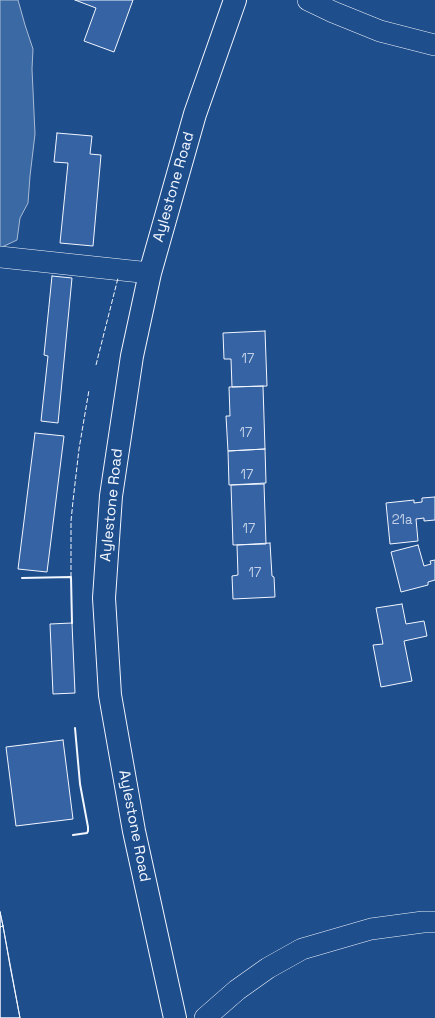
<!DOCTYPE html>
<style>
body{margin:0}
canvas{display:block;background:#1f4e8c}
</style>
<canvas width="435" height="1018"></canvas>
<script>
const ctx = document.querySelector('canvas').getContext('2d');
ctx.lineJoin = 'round';
function fillPath(path, color) { ctx.fillStyle = color; ctx.fill(path, 'evenodd'); }
const poly = rows => new Path2D(rows.map(r => 'M' + r).join(''));
function stroke(path, color, width, dash) { ctx.strokeStyle = color; ctx.lineWidth = width; ctx.lineCap = dash ? 'butt' : 'round'; ctx.setLineDash(dash || []); ctx.stroke(path); }
function write(font, color, halo, rows, align = 'center') {
  ctx.font = font + ' "Space Grotesk",sans-serif'; ctx.lineWidth = 3; ctx.setLineDash([]); ctx.textBaseline = 'middle'; ctx.strokeStyle = halo; ctx.fillStyle = color; for (const [text, x, y, turn = 0] of rows) {
    ctx.save(); ctx.translate(x, y); ctx.rotate((+turn || 0) * Math.PI / 180); ctx.textAlign = isNaN(turn) ? turn : align; if (halo) ctx.strokeText(text, 0, 0); ctx.fillText(text, 0, 0); ctx.restore();
  }
}
const water = poly([
 [0,0,18,0,25,25,33,49,32,69,35,134,30,176,28,203,20,218,17,240,0,248,0,0]
]);
fillPath(water, '#3b69a3');
stroke(water, '#a8bbd7', 1);
const building = poly([
 [75,0,133,0,114,52,84,41,96,8,75,0],
 [57,133,92,136,90,154,101,155,93,246,60,243,68,163,54,162,57,133],
 [52,276,72,278,58,423,41,421,48,356,44,355,52,276],
 [265,331,267,386,232,387,231,359,224,359,223,333,265,331],
 [263,386,265,449,228,451,226,416,230,416,229,387,263,386],
 [35,433,64,436,47,572,18,569,35,433],
 [265,449,266,483,229,485,228,451,265,449],
 [264,484,266,544,233,545,231,485,264,484],
 [435,497,435,520,424,521,424,518,416,519,418,541,390,544,386,503,414,500,414,503,422,502,422,498,435,497],
 [270,543,272,576,274,577,275,597,233,599,232,576,238,575,237,545,270,543],
 [418,545,424,566,431,564,430,561,435,560,435,580,428,582,428,585,401,592,391,552,418,545],
 [402,604,406,624,424,621,427,636,404,641,412,681,381,687,373,645,383,644,376,608,402,604],
 [72,623,75,693,53,694,50,624,72,623],
 [63,740,73,819,16,826,6,747,63,740],
 [0,912,3,926,20,1018,0,1018,0,912],
 [0,912,3,926,0,927,0,912],
 [3,926,10,966,20,1018,0,1018,0,927,3,926]
]);
fillPath(building, '#3563a3');
stroke(building, '#f2f6ff', 1);
const minor = poly([
 [308,0,333,12,380,31,435,45],
 [0,257,150,273],
 [205,1018,237,990,268,968,302,949,371,929,423,922,435,922]
]);
const primary = poly([
 [175,1018,134,831,110,695,104,598,111,496,132,356,150,273,195,114,235,0]
]);
stroke(minor, '#f2f6ff', 22);
stroke(primary, '#f2f6ff', 24);
stroke(minor, '#1f4e8c', 21);
stroke(primary, '#1f4e8c', 22);
stroke(poly([
 [96,365,118,278],
 [71,577,71,521,73,501,79,449,89,390]
]), '#f2f6ff', 1, [5, 2]);
stroke(poly([
 [22,578,71,577,72,623],
 [73,835,87,833,88,831,88,827,80,784,75,728]
]), '#f2f6ff', 2);
write('13px', '#c3d1e8', null, [
 ["17",248,359],
 ["17",246,433],
 ["17",247,475],
 ["21a",402,520],
 ["17",249,529],
 ["17",255,573]
]);
write('15px', '#f2f6ff', '#1f4e8c', [
 ["Aylestone Road",174,187,-74],
 ["Aylestone Road",112,505,-84],
 ["Aylestone Road",134,826,79]
]);
</script>
